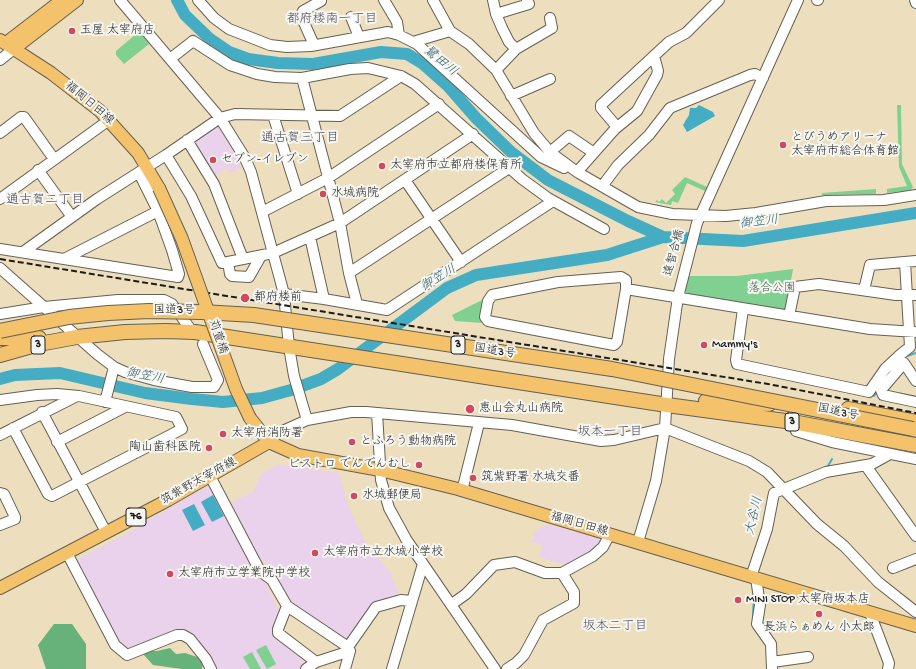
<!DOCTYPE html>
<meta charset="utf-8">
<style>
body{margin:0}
canvas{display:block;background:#eddfbd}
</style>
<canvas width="916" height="669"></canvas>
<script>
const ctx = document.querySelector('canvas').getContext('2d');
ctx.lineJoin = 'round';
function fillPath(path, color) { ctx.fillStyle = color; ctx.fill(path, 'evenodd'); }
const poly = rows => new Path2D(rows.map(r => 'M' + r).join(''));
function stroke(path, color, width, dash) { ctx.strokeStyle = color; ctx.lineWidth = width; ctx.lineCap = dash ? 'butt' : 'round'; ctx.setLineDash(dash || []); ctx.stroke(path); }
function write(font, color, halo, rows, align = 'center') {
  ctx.font = font + ' "Gochi Hand","Klee One",sans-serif'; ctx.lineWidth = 4; ctx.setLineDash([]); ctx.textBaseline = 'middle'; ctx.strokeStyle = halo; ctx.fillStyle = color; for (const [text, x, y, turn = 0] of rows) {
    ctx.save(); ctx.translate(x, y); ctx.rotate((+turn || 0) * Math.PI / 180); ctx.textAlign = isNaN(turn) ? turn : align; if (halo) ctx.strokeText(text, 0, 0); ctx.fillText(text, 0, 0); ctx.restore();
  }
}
fillPath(poly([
 [215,126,218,127,227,140,242,168,229,173,226,169,214,176,195,140],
 [279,464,339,473,349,508,367,545,390,572,399,594,374,607,347,643,289,604,265,562,260,561,229,503,253,492,261,474],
 [211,484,264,579,279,611,275,633,311,663,303,669,214,669,183,632,129,651,116,642,74,561,141,526,143,523],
 [548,524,604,540,600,547,569,566,539,557,542,544,530,542,535,537,533,536,536,530]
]), '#ead1ec');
fillPath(poly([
 [136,34,141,34,149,44,124,64,116,55,116,51],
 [897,105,901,105,902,164,913,187,911,190,887,193,887,189,907,186,899,167],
 [685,177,707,187,705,191,687,183,678,203,672,201,671,205,655,202,657,200,659,202,662,199,666,203,675,194,672,190],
 [876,189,876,194,822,195,822,193],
 [793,269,786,310,685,293,689,276,737,276],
 [486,298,483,323,455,321,452,315],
 [266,645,276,664,267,669,256,650],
 [252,652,261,669,250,669,243,657]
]), '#7fd091');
fillPath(poly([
 [54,624,72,624,86,644,86,669,46,669,38,645],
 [170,648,176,654,185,653,197,657,203,663,202,669,182,669,153,665,143,654,150,651,157,651]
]), '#67b27b');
fillPath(poly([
 [699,105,713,112,715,116,687,132,683,125,689,115,690,108,696,108],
 [213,495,224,516,212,522,201,502],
 [194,504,205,525,193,531,182,510]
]), '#44adc3');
stroke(poly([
 [904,357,916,353],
 [874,396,878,390],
 [824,468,828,466,832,459],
 [784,484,809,474],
 [753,616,754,596]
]), '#44adc3', 2);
stroke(poly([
 [177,0,185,15,210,39,229,52,248,59,278,63,313,64,381,52,407,54,422,63,448,86,476,118,511,152,548,180,628,221,663,237],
 [0,379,15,375,60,373,145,393,192,399,223,402,262,398,291,390,321,379,338,369,447,288,476,275,607,255,663,237,743,241,916,213]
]), '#44adc3', 12);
const minor = poly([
 [120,0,220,118,245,158,251,172,284,294,289,347,294,376,307,420],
 [198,0,214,18,229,29,270,45,287,47,311,46,388,32,399,35,417,44,541,157,564,168],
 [384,0,397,22,399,35],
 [433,0,450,31,469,44,496,70,534,133,550,152,577,172,638,207,672,214,726,216,756,213,826,201,884,200,916,195],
 [493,0,496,14,502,28,509,42,516,49],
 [817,0,818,0],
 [915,0,916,3],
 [496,14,529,4,527,0],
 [351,17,359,37],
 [413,42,450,31],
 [314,45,301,16,303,11,321,1,320,0],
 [170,59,193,41,230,65,257,74,275,77,302,78,350,69,368,68,401,76,415,84,522,179,548,198,604,229],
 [0,60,15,48],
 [496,70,516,49,552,28,550,18],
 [302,78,340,223,349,273,357,304],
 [511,96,550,79],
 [273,115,298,194],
 [617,127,601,108,601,105,669,42,686,33,719,0],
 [0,133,21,117,24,117,54,159],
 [187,140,214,184,243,259],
 [550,152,569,136,594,153],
 [166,155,191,196,222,263,228,262],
 [38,170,72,217],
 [577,172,615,129,637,111,657,75,658,71,654,56],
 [405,180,461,262],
 [603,185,618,165,649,135,670,108,750,75,755,74,763,78],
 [0,199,109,120],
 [262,212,328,178,439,104],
 [310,237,324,299],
 [0,249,178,277,179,274,172,250,158,211,139,173],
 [23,252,97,199,166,155,220,118,235,114,340,116,401,76],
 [261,256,249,277,232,276,230,274,228,262,273,253,340,223,473,134],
 [64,259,158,211],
 [0,268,97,354,114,367,125,372,154,380,192,387,214,387,218,380,203,344],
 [349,273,509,168],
 [626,289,626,280,621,277,558,282,492,295,488,301,485,317,488,321,614,345,617,342,626,289,870,329,916,332],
 [864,290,870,265,916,261],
 [284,294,324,299,387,310,553,201],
 [743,309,736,360,737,364,869,392,885,369,901,354,910,347,905,262],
 [0,314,44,307,118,300,164,300,172,304,189,327],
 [789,316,795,287,819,284,896,295,916,295],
 [916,381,904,363,881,390,883,395,916,402],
 [0,400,37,395,57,394,79,396,176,417,182,429,52,496,48,494,13,428],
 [105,402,114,367],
 [42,412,106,532],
 [377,413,381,480,389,508,406,539,495,669],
 [793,422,796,431,832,442,916,459],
 [0,435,77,396],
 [57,442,125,407],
 [269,442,278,433,307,420,351,412,366,412,512,425,601,441,614,440,665,428,749,461,767,472,817,524,844,546,878,582,916,612],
 [866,466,916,536],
 [210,476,260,571,272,580,287,606,348,647],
 [462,491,479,423],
 [0,493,4,494,15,517,15,519,0,525],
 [638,542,656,481,665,428,669,359,678,297,697,223,798,0],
 [67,553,115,645,127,655,177,635,183,635,190,639,206,659,211,669],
 [893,568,916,559],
 [751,577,767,529,774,493,826,472,872,464,890,454],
 [756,578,760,605,757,624,771,644,772,669],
 [452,604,466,594,494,565,515,562,545,573,562,573,593,556,603,547,610,534],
 [287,606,278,629,278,633,316,662],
 [870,613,889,663,888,669],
 [772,662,808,657],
 [306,669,316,662,350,651],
 [345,669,350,651,348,647,376,607,401,600,411,601],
 [392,669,423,564],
 [507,669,516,663,524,655,543,620,574,603,574,592,562,573]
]);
const major = poly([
 [0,40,51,73,100,111,138,153,159,188],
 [6,43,62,0],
 [15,48,77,0],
 [250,418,269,442,298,455,380,470,458,489,916,626],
 [0,588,168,500,269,442]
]);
const highway = poly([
 [0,338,39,338],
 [0,355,39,344,77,337,125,332,165,331,195,332,667,405,793,422,916,445],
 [706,401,769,404],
 [848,409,916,422]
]);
stroke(minor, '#656054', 12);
stroke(major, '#656054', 14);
stroke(highway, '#656054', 16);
stroke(minor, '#fff', 10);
stroke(major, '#f3c26a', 12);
stroke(highway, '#f3c26a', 14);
stroke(poly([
 [0,259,669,368,768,384,916,413]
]), '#1c1c1c', 2, [6, 3]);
const majorBridge = poly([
 [159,188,182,239,236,389,250,418]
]);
const highwayBridge = poly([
 [0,331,69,317,108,313,149,311,202,312,254,315,612,369,913,429]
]);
stroke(majorBridge, '#656054', 14, []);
stroke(highwayBridge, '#656054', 16, []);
stroke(majorBridge, '#f3c26a', 12);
stroke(highwayBridge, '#f3c26a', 14);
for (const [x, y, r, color] of [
 [72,31,4,"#d1495b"],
 [783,145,4,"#d1495b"],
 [213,160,4,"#d1495b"],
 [382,166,4,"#d1495b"],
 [323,194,4,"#d1495b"],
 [245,298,5,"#d1495b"],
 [704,345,4,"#d1495b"],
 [470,409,5,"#d1495b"],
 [223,434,4,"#d1495b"],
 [352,442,4,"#d1495b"],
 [209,448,4,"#d1495b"],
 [419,465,4,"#d1495b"],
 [473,478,4,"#d1495b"],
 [354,496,4,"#d1495b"],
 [315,553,4,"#d1495b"],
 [170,574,4,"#d1495b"],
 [738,600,4,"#d1495b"],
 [819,614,4,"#d1495b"]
]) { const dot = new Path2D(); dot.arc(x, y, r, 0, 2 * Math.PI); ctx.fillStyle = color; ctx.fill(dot); stroke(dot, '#f6f6f2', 1.5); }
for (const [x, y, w] of [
 [38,345,14],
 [458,345,14],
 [792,422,14],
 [136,517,20]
]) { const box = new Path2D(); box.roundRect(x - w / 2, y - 9, w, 18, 3); ctx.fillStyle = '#f6f6f2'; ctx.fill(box); stroke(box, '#1c1c1c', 1); }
write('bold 11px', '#1c1c1c', null, [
 ["3",38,345],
 ["3",458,345],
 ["3",792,422],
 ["76",136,517]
]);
write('12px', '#1c1c1c', '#f6f6f2', [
 ["玉屋 太宰府店",80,31],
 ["とびうめアリーナ",791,138],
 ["太宰府市総合体育館",791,152],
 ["セブン-イレブン",221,160],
 ["太宰府市立都府楼保育所",390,166],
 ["水城病院",331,194],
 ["都府楼前",254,298],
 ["Mammy's",712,345],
 ["恵山会丸山病院",479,409],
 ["太宰府消防署",231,434],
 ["とふろう動物病院",360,442],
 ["陶山歯科医院",201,448,"right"],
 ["ビストロ でんでんむし",411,465,"right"],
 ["筑紫野署 水城交番",481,478],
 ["水城郵便局",362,496],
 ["太宰府市立水城小学校",323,553],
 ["太宰府市立学業院中学校",178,574],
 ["MINI STOP 太宰府坂本店",746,600],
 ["長浜らぁめん 小太郎",819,628,"center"]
], 'left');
write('12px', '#1c1c1c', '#f6f6f2', [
 ["福岡日田線",89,104,40],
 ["遠智合橋",675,253,-75],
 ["国道3号",174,311],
 ["苅萱橋",217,337,71],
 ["国道3号",495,352,9],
 ["国道3号",838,413,12],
 ["筑紫野太宰府線",199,482,-29],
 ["福岡日田線",579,525,16]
]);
write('12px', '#3f5b45', '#f6f6f2', [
 ["落合公園",772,289]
]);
write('13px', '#504e5d', '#f6f6f2', [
 ["都府楼南一丁目",332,20],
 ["通古賀三丁目",300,139],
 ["通古賀二丁目",45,201],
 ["坂本一丁目",610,433],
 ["坂本二丁目",615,627]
]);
write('italic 13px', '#2e5d67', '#f6f6f2', [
 ["鷺田川",440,62,39],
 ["御笠川",759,223,-7],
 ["御笠川",439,279,-31],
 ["御笠川",145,377,11],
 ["大谷川",755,516,-77]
]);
</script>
